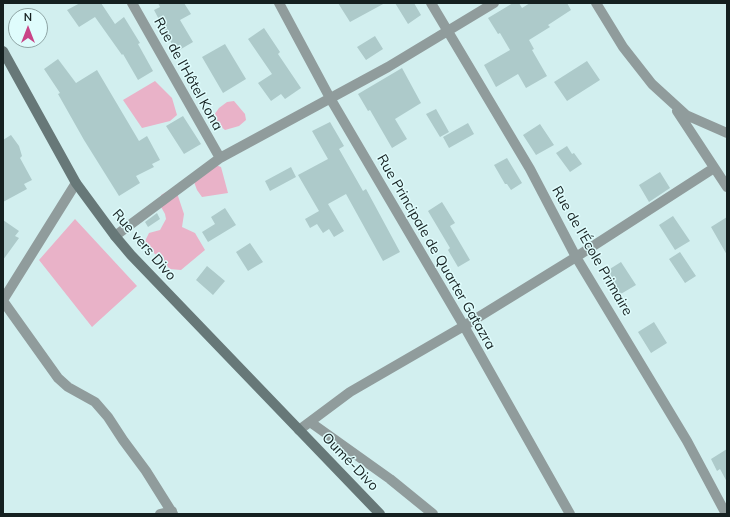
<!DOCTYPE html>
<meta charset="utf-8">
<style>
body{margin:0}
#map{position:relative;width:730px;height:517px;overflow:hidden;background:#d2efef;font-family:Mulish,sans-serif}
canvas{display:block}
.frame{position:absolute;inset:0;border:4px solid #152020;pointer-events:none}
.north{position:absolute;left:8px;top:8px;width:40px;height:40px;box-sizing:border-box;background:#dffcfc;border:1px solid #8ea4a4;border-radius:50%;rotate:0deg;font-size:11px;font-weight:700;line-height:16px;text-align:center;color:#152020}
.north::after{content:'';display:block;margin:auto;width:14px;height:18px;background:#c94487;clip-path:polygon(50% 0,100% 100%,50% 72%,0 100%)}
</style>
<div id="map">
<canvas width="730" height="517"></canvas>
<div class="frame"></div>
<div class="north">N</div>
</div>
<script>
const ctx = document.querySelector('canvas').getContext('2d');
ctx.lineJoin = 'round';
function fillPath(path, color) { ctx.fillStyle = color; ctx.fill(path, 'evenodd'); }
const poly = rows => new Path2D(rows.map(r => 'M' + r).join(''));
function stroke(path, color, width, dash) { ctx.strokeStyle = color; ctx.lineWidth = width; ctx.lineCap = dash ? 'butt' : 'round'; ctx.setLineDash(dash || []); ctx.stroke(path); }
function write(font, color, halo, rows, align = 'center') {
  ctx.font = font + ' Mulish,sans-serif'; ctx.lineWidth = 3; ctx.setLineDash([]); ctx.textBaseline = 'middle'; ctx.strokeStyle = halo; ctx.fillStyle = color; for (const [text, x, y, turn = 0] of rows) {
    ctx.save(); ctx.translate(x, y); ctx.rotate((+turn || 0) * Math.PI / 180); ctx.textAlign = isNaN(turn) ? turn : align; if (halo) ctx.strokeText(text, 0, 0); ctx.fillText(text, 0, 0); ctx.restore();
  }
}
fillPath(poly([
 [155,81,172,98,177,115,170,121,142,128,123,100],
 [234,101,245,114,246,120,239,126,225,130,218,124,214,115,219,108,227,102],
 [216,165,221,167,228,193,202,197,197,190,194,182],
 [175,187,184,214,182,227,195,233,205,250,181,270,170,269,144,243,149,233,160,230,166,219,165,214,160,205,161,195],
 [75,219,137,286,92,327,39,260]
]), '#e9b2c8');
fillPath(poly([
 [80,3,101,3,115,24,124,17,140,43,138,44,153,71,138,80,123,54,122,55,95,17,79,27,67,10],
 [158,3,184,3,191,14,180,20,193,42,176,52,154,10,160,7],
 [338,3,385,3,350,22],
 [395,3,414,3,421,15,408,24],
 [513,3,519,3,522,8,530,3,567,3,571,10,548,25,550,27,529,40,534,49,532,50,547,76,526,88,518,74,496,87,484,65,510,50,500,33,498,34,488,18],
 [264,28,280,52,278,54,301,88,285,99,281,94,271,101,258,83,272,74,248,39],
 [375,36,383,49,366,60,357,47],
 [225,44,246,79,223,93,202,57],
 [58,59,76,83,97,70,139,141,147,136,160,160,152,164,154,167,136,176,140,183,119,196,84,140,58,94,60,93,44,69],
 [587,61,600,80,567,101,554,82],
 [402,68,421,103,395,119,407,139,392,148,370,110,368,111,358,94],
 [436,109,449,132,440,137,426,114],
 [183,116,201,144,184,154,166,126],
 [330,122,344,146,339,149,363,191,366,189,400,252,383,261,346,194,328,204,344,231,334,237,329,229,323,233,317,224,310,228,305,219,319,211,298,175,328,159,312,131],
 [468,123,474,134,449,148,443,137],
 [540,124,554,145,536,155,523,135],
 [11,135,19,146,22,156,20,158,32,180,24,184,27,189,3,202,3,140],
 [567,146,572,154,574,153,582,164,570,172,556,153],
 [507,158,522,183,511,190,507,184,505,184,494,165],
 [291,167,296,177,270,191,265,181],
 [660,172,670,188,649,202,639,185],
 [442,202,455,223,450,226,470,260,458,267,448,250,450,248,428,211],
 [225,208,236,225,208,242,202,232,215,224,211,217],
 [157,213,160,219,148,227,145,222],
 [673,216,690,241,675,250,659,225],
 [727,217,727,255,711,227],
 [3,220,19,231,15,236,19,238,3,260],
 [250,243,263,262,248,271,236,252],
 [680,252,696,276,685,283,669,259],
 [621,262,636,285,619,295,605,272],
 [207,266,225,281,213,295,196,280],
 [654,322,667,343,651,353,638,332],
 [727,449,727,482,720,469,717,471,711,459]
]), '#adcaca');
stroke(poly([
 [132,3,220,158],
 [279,3,330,98,464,326,570,514],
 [431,3,530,169,576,257,687,441,726,514],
 [596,3,623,47,652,84,686,115,727,133],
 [677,111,727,187],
 [115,236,220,158,388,67,494,3],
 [3,300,76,183],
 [3,301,58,378,68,387,95,402,108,417,123,440,146,471,173,514],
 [310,422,390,479,433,514],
 [299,430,350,392,464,326,576,257,714,168],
 [160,514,172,511]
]), '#909c9c', 10);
stroke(poly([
 [3,51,76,183,115,236,131,255,380,514]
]), '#677878', 10);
write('14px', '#152020', '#dffcfc', [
 ["Rue de l'Hôtel Kona",188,74,61],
 ["Rue vers Divo",144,245,49],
 ["Rue de l'École Primaire",592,251,60],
 ["Rue Principale de Quarter Gatazra",436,252,60],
 ["Oumé-Divo",350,462,46]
]);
</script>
